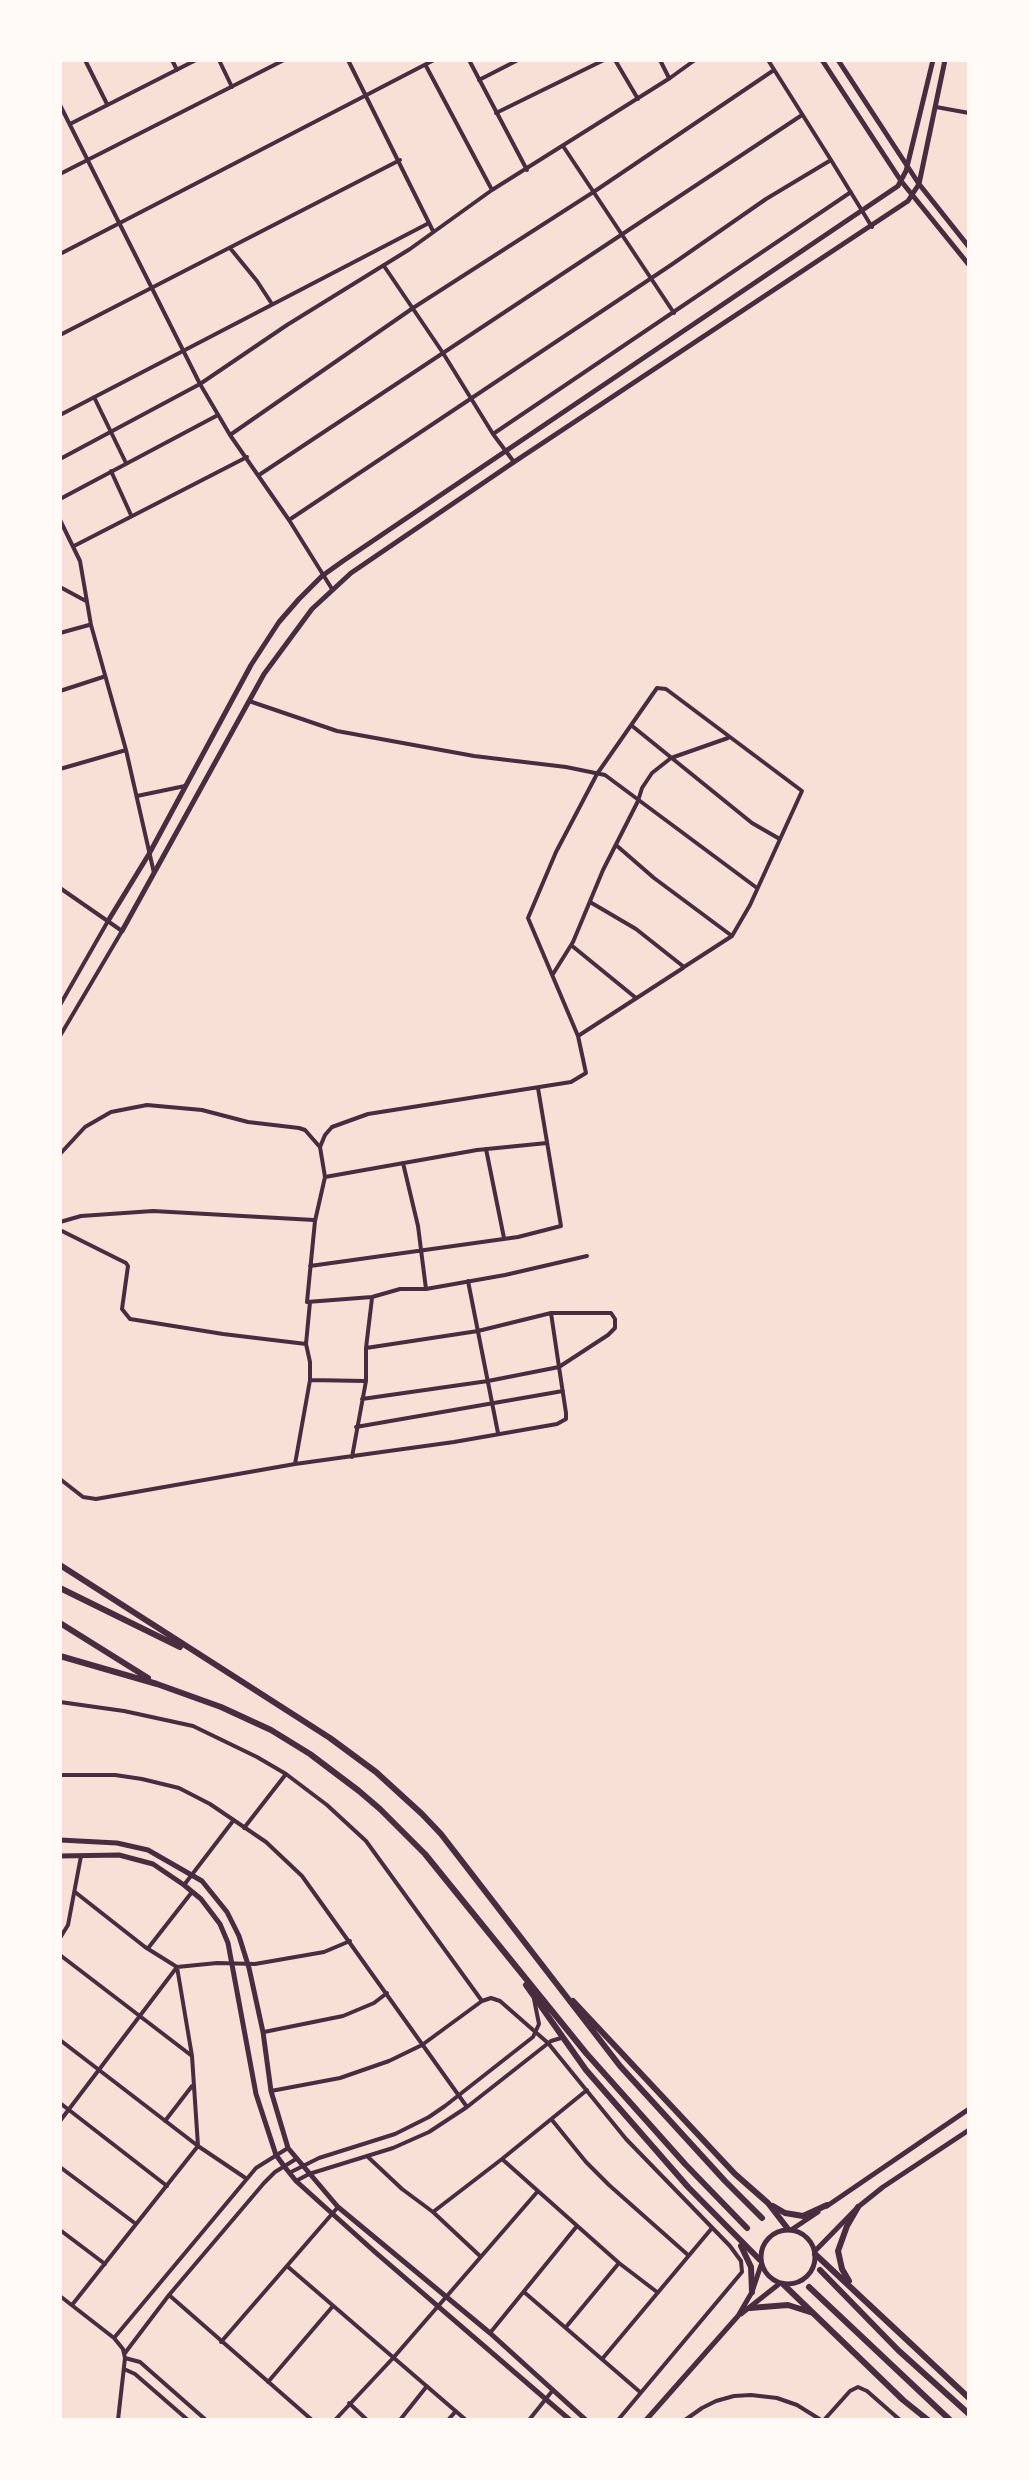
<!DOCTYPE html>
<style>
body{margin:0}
#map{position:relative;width:1029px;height:2480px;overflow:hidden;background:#f7e1d7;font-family:"Work Sans",sans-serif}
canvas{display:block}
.frame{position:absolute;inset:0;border:62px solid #fffaf5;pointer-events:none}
</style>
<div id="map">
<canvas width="1029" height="2480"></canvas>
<div class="frame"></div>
</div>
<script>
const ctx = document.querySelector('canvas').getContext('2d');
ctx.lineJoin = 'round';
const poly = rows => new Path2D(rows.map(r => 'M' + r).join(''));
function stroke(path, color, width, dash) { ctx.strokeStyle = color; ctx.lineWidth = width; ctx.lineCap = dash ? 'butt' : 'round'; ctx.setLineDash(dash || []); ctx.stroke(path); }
stroke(poly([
 [85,60,107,104],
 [172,60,177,70],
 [219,60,232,87],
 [348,60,433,231],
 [469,60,527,170],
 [615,60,638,99],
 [660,60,669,78],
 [426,66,492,190],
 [479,80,518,60],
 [60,105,200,384,230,435,289,520,332,589],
 [936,107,969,113],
 [496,113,604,60],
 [70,124,196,60],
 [563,146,674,313],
 [831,160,872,227],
 [60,174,284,60],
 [230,248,257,281,272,304],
 [60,254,434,60],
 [384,266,443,353,493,434,514,462],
 [60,335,400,160],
 [94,397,126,463],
 [60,415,429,223],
 [493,434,851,192],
 [230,435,413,308,595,191,774,70],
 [60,459,200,384,287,325,410,249,492,190,670,78,695,60],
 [111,471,131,515],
 [259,475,802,115],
 [60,499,218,415],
 [60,520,80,561,91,625,126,750,154,873],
 [289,520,671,265,766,199,831,160,768,60],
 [74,546,247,457],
 [60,587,86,601],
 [60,633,89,625],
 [60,691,103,677],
 [249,701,337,731,474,756,566,767,605,775,757,888],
 [631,725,752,823,778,838],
 [60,769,126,750],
 [137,796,185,786],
 [616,845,654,878,732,936],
 [60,888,122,931,60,1036],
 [571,945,636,998],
 [553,974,573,942,603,870,638,801,642,788,652,773,671,758,728,738],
 [60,1005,108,921],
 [578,1036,683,968],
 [486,1149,504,1238],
 [60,1154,85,1127,111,1112,147,1105,202,1110,248,1122,299,1128,305,1130,319,1146],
 [403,1163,418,1226,426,1289],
 [325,1177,477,1150,547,1143],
 [60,1222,81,1216,153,1211,314,1220],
 [60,1230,126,1263,128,1266,122,1309,130,1319,223,1334,306,1344],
 [587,1256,505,1275,426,1289,400,1289,372,1297,307,1302,315,1221,325,1177,320,1147,325,1135,332,1127,368,1114,571,1082,586,1073,578,1036,528,918,556,852,597,774,657,688,666,689,802,791,750,905,732,936,684,967,636,929,590,902],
 [310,1266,518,1237,561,1226,538,1088],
 [468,1281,498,1433],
 [310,1380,365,1381],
 [362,1399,488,1381,559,1367,551,1313],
 [356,1427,563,1391],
 [352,1457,366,1381,366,1348,372,1298],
 [295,1464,310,1380,310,1362,306,1344,310,1302],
 [60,1479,83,1497,96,1499,295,1464,454,1442,557,1424,566,1419,566,1413,559,1367,608,1335,615,1328,615,1319,611,1313,551,1313,478,1331,366,1348],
 [60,1702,124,1711,193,1726,257,1757,286,1774,327,1805,366,1841,482,2001,491,1998,500,2001,548,2043,626,2139,730,2246,741,2261,742,2272,618,2420],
 [60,1775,115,1775,142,1779,179,1788,210,1804,266,1842,302,1876,467,2107],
 [244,1828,286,1774],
 [184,1885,233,1821],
 [75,1892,145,1947,177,1967,217,1963,255,1964,324,1952,350,1941],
 [60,1938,68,1925,81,1856],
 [149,1947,192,1892],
 [60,1955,192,2056],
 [264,2032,343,2016,374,2003,387,1993],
 [60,2040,198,2146,247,2179],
 [271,2091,340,2078,389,2061,422,2045,482,2001],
 [60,2103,167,2186],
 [552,2120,586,2162,609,2185,688,2255],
 [60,2121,177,1967],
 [165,2121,192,2086],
 [368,2157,402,2189,433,2212,480,2256],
 [502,2159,619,2263,657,2292],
 [60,2167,136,2224],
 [291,2172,319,2158,395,2134,429,2117,445,2106,533,2037,539,2024,534,1999],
 [296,2181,309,2174,393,2148,429,2132,467,2107,551,2041,561,2038],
 [433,2212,502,2159,587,2090],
 [60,2230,105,2264],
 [287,2266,466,2420],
 [524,2292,640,2392],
 [169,2295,312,2420],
 [60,2296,114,2338,123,2349,125,2358,118,2420],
 [72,2305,198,2146,192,2056,177,1967],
 [566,2327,619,2263],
 [490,2333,577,2226],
 [114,2338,256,2168,288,2148],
 [221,2342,338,2207],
 [125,2353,169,2295,264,2183,275,2172,296,2159],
 [125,2358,140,2362,206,2420],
 [603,2358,712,2228],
 [124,2369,135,2374,188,2420],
 [268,2382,333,2306],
 [349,2403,367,2420],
 [335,2420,394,2357,538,2191],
 [400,2420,427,2386],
 [448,2420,456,2411],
 [529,2420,553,2390],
 [685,2420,702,2408,716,2401,734,2396,751,2395,777,2398,797,2405,821,2420],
 [824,2420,850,2391,858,2387,867,2391,900,2420]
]), '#4a2c40', 4);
stroke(poly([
 [822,60,901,181,969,265],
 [838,60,919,184,969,247],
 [108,921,149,854,251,665,279,622,299,599,322,576,343,561,898,186,906,171,933,60],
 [122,931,264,674,312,609,351,573,514,462,908,201,919,184,945,60],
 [60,1840,117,1843,148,1850,202,1881,227,1912,239,1936,249,1968,263,2032,271,2091,288,2148,338,2207,490,2333,586,2420],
 [60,1856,119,1855,153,1864,184,1885,201,1899,220,1924,228,1943,256,2094,276,2155,284,2166,296,2181,375,2252,570,2420],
 [827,2206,969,2109],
 '761 2257a27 27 0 1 1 54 0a27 27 0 1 1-54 0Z',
 [791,2230,818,2212],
 [815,2251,858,2207,883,2187,969,2130],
 [741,2314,779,2284],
 [646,2420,738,2316,752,2292,761,2265]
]), '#4a2c40', 5);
stroke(poly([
 [60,1565,330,1738,376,1772,422,1814,441,1834,620,2066,725,2181,762,2218],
 [60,1588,180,1647],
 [60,1623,148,1678],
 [60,1656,157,1684,221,1707,271,1730,310,1754,359,1791,380,1809,425,1854,586,2053,685,2164,747,2228],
 [526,1985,586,2070,688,2187,760,2260],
 [573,2001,735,2174,768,2203,788,2229],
 [773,2206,785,2213,803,2216,827,2205],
 [741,2246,751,2267,752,2292],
 [815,2254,969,2398],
 [820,2270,898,2350,969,2414],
 [849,2281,842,2269,838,2251,847,2226,858,2207],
 [783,2284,903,2400,928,2420],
 [809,2287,950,2420],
 [750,2308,788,2305,813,2313]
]), '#4a2c40', 6);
</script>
